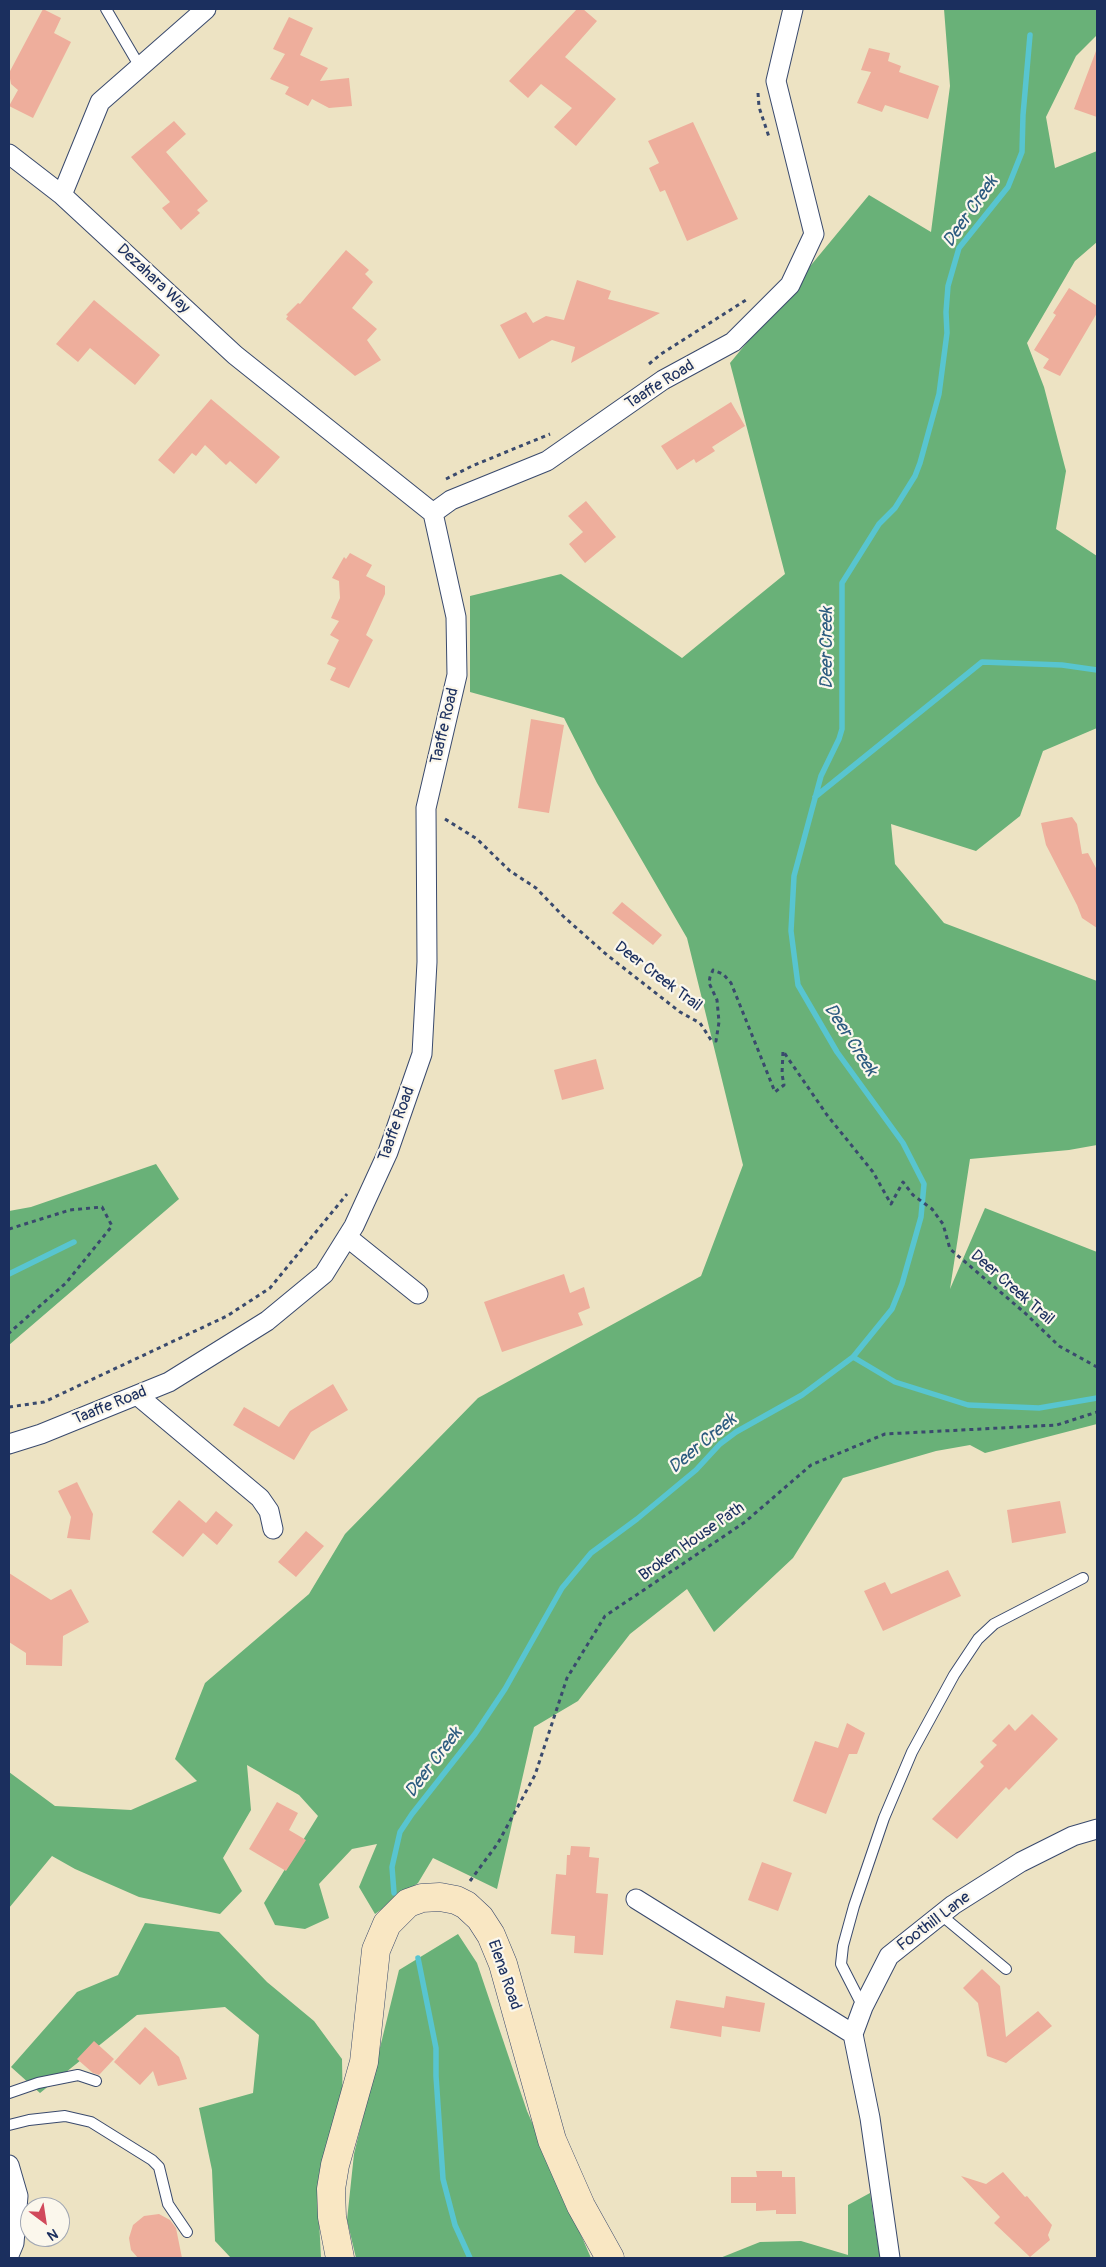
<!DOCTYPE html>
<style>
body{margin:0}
#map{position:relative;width:1106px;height:2267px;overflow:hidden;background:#ede3c3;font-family:Pangolin,sans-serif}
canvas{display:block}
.frame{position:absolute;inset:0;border:10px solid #1b2f5e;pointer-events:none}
.north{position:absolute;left:20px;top:2197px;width:50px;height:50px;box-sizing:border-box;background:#fbf7ec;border:1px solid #a1a7b3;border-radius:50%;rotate:149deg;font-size:14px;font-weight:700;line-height:20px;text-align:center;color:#1b2f5e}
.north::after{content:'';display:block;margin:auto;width:18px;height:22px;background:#d1495b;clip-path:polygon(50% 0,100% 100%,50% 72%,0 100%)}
</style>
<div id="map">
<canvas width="1106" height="2267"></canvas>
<div class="frame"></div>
<div class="north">N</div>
</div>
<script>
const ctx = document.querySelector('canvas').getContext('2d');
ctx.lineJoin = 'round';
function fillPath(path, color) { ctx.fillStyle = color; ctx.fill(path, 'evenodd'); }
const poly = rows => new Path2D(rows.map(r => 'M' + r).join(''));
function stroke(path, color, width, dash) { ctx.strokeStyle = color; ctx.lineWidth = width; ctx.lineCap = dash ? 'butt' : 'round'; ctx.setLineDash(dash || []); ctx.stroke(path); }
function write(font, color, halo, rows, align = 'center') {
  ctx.font = font + ' Pangolin,sans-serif'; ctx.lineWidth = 4.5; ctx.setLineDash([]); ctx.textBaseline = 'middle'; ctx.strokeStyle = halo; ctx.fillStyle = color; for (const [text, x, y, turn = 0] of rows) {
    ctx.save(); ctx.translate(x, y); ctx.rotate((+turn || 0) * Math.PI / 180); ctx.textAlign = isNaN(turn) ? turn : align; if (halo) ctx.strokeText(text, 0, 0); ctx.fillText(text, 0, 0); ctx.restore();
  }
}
fillPath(poly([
 [944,9,1097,9,1097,35,1076,56,1046,117,1055,168,1097,151,1097,242,1075,261,1027,343,1044,387,1066,471,1056,529,1097,556,1097,728,1043,751,1020,816,976,851,891,824,895,864,944,923,1097,981,1097,1145,1069,1150,970,1159,950,1289,985,1208,1097,1252,1097,1424,985,1453,970,1445,936,1451,843,1478,793,1558,714,1632,687,1589,630,1634,578,1701,534,1727,497,1889,433,1858,418,1883,375,1914,359,1887,377,1844,352,1849,319,1884,329,1918,305,1929,275,1925,264,1903,318,1816,299,1795,247,1765,251,1810,223,1858,242,1891,220,1914,139,1897,75,1869,52,1856,9,1908,9,1772,55,1806,131,1810,197,1781,175,1759,205,1683,309,1594,345,1534,478,1398,701,1276,743,1165,687,938,597,783,564,718,470,692,470,596,561,574,682,658,785,574,730,363,869,195,931,232,950,86],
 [156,1164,179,1199,9,1345,9,1211,31,1207],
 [145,1923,219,1932,267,1982,314,2021,342,2059,343,2118,318,2200,321,2258,231,2258,215,2241,212,2170,199,2108,253,2093,259,2035,225,2007,137,2015,40,2093,11,2067,77,1992,118,1975],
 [458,1934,477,1963,527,2111,591,2258,356,2258,347,2220,354,2154,399,1970],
 [870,2193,880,2258,720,2258,760,2242,801,2241,848,2255,848,2205]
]), '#69b178');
stroke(poly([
 [815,797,982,662,1062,665,1097,670],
 [9,1274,74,1242],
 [853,1357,895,1382,968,1405,1039,1408,1097,1398],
 [394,1893,392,1867,400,1832,412,1814,475,1734,505,1689,562,1588,591,1553,637,1519,696,1470,720,1444,736,1432,802,1395,853,1357,892,1309,902,1284,921,1217,924,1184,903,1143,837,1052,798,985,791,931,794,876,821,776,839,739,842,729,842,583,879,524,895,508,915,476,920,463,939,394,947,333,946,312,948,286,959,248,1008,187,1022,152,1023,115,1030,35],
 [418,1958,436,2048,436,2076,443,2179,455,2225,470,2258]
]), '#58c5d0', 5.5);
fillPath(poly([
 [43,9,61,18,54,33,71,42,33,118,9,106,18,90,11,84,9,73],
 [577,9,583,9,597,21,565,57,616,99,576,146,554,127,572,108,541,84,528,98,509,81],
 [289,17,313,28,300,55,328,68,320,81,349,78,352,106,329,108,312,99,308,106,285,94,289,87,270,79,285,54,273,49],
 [869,48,890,53,888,61,901,66,899,72,939,86,928,119,885,105,882,112,857,103,871,72,861,70],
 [1096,51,1097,52,1097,117,1074,109],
 [174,121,186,134,166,152,208,201,197,210,200,213,181,230,162,208,170,202,131,157],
 [693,122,738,219,687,241,665,190,660,192,649,168,659,163,648,141],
 [346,250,369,270,365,274,373,282,352,308,377,329,367,340,381,360,355,376,286,319,288,316,286,315,298,303,300,304],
 [577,280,611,291,608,299,660,313,571,363,575,347,552,340,519,359,500,325,526,312,533,323,546,316,564,320],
 [1069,288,1097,306,1097,313,1060,376,1043,368,1049,359,1034,350,1056,315,1053,313],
 [94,300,160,355,135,385,90,348,78,362,56,344],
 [211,399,280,457,256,484,230,461,226,465,205,445,196,456,192,453,174,474,158,460],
 [731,402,745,426,712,447,715,451,696,463,694,459,677,470,661,446],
 [586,501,616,537,585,563,569,544,583,532,568,516],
 [350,553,372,565,366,576,385,586,385,594,366,635,373,640,349,688,330,680,336,668,327,664,339,640,330,635,339,621,331,618,340,598,339,581,332,578,344,557,346,559],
 [531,719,564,725,549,813,518,808],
 [1072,817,1077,824,1082,854,1088,853,1097,870,1097,928,1082,918,1077,905,1046,845,1041,823],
 [622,902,662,935,653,945,612,913],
 [596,1059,604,1089,562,1100,554,1070],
 [564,1274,570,1293,584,1287,590,1308,578,1313,583,1325,502,1352,484,1302],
 [333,1384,348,1410,311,1432,294,1460,233,1425,244,1407,279,1427,290,1411],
 [77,1482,93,1514,90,1540,67,1538,71,1517,58,1491],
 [179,1500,206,1523,216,1511,233,1525,217,1545,203,1533,183,1557,152,1532],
 [1060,1501,1066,1533,1012,1543,1007,1510],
 [306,1531,324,1546,296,1577,278,1562],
 [948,1570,961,1596,883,1631,864,1591,885,1582,891,1594],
 [9,1573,51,1600,71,1589,89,1622,63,1636,62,1666,26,1665,26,1653,9,1642],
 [1032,1714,1058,1739,1009,1790,1006,1787,957,1839,932,1819,984,1766,980,1762,997,1745,992,1741,1009,1724,1015,1731],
 [847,1723,865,1733,857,1754,849,1754,826,1814,793,1801,815,1741,838,1748],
 [277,1802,298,1813,289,1830,306,1840,286,1871,249,1849],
 [571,1846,590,1847,589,1857,599,1858,596,1893,608,1894,603,1955,574,1953,575,1936,551,1934,556,1874,566,1875,567,1855,570,1855],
 [762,1862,792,1873,778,1911,748,1900],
 [982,1969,1000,1986,1006,2037,1038,2011,1052,2026,1006,2063,987,2056,978,2003,963,1988],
 [726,1996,765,2003,760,2032,722,2026,721,2037,670,2028,676,2000,724,2008],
 [145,2027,179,2057,187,2079,158,2086,153,2071,140,2085,114,2062],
 [94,2041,114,2059,99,2075,93,2073,77,2059],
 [756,2171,782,2171,782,2177,795,2177,796,2214,776,2214,776,2210,756,2211,756,2203,731,2203,731,2177,757,2177],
 [1003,2172,1025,2197,1027,2196,1052,2225,1048,2235,1050,2240,1030,2257,994,2223,1000,2217,961,2176,986,2184],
 [159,2214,170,2220,176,2228,182,2258,138,2258,131,2250,129,2238,133,2225,144,2216]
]), '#eeae9c');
const lane = poly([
 [106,9,140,67],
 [941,1915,1006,1969],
 [863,2007,841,1964,843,1946,854,1906,884,1818,912,1752,954,1675,978,1639,994,1624,1083,1578],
 [9,2093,38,2083,78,2075,96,2081],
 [9,2125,29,2120,65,2116,91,2122,152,2160,159,2167,168,2204,187,2232]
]);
const street = poly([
 [206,9,100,102,62,195,235,355,433,513],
 [9,154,62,195],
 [347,1237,418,1294],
 [137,1395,260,1498,269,1511,273,1529],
 [9,1444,41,1434,169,1382,267,1321,324,1274,354,1226,388,1152,422,1054,427,962,426,808,457,675,456,617,433,513,451,500,547,461,663,380,733,342,790,285,814,234,776,81,793,9],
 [636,1899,853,2034],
 [9,2165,18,2196,14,2243,9,2255],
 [890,2258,870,2118,853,2034,863,2007,889,1956,953,1905,1021,1862,1073,1836,1097,1829]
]);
const secondary = poly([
 [340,2258,332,2217,331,2189,335,2165,364,2062,376,1950,387,1924,408,1903,422,1898,440,1897,456,1900,466,1905,480,1918,491,1935,503,1964,552,2140,581,2206,610,2258]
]);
stroke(lane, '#3a4a6d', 12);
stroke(street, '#3a4a6d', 21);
stroke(secondary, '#3a4a6d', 29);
stroke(poly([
 [758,93,759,107,769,137],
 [649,364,661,354,746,300],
 [446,479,472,466,550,434],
 [445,819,477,839,510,871,536,888,563,916,607,955,680,1012,700,1023,711,1040,716,1041,719,1022,717,1000,709,983,710,977,713,970,723,974,731,983,775,1092,784,1085,782,1074,783,1051,827,1115,873,1172,891,1204,903,1182,913,1195,932,1209,943,1224,950,1249,1025,1313,1059,1346,1097,1367],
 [9,1229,70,1210,102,1207,112,1226,66,1283,9,1333],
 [9,1407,44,1402,227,1316,270,1288,347,1194],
 [470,1881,498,1843,535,1775,567,1678,605,1616,745,1522,811,1465,885,1434,1057,1425,1097,1412]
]), '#3a4a6d', 3, [4, 4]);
stroke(lane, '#fff', 10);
stroke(street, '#fff', 19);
stroke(secondary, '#f9e7c3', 28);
write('16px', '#1b2f5e', '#fbf7ec', [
 ["Dezahara Way",153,279,43],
 ["Taaffe Road",660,385,-32],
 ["Taaffe Road",445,726,-77],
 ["Deer Creek Trail",658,977,37],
 ["Taaffe Road",397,1124,-70],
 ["Deer Creek Trail",1012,1288,41],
 ["Taaffe Road",110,1406,-22],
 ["Broken House Path",692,1542,-35],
 ["Foothill Lane",934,1922,-37],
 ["Elena Road",504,1975,71]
]);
write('italic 18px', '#2d5c80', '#fbf7ec', [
 ["Deer Creek",971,212,-55],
 ["Deer Creek",827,648,-90],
 ["Deer Creek",850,1040,57],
 ["Deer Creek",703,1444,-40],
 ["Deer Creek",434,1763,-53]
]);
</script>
